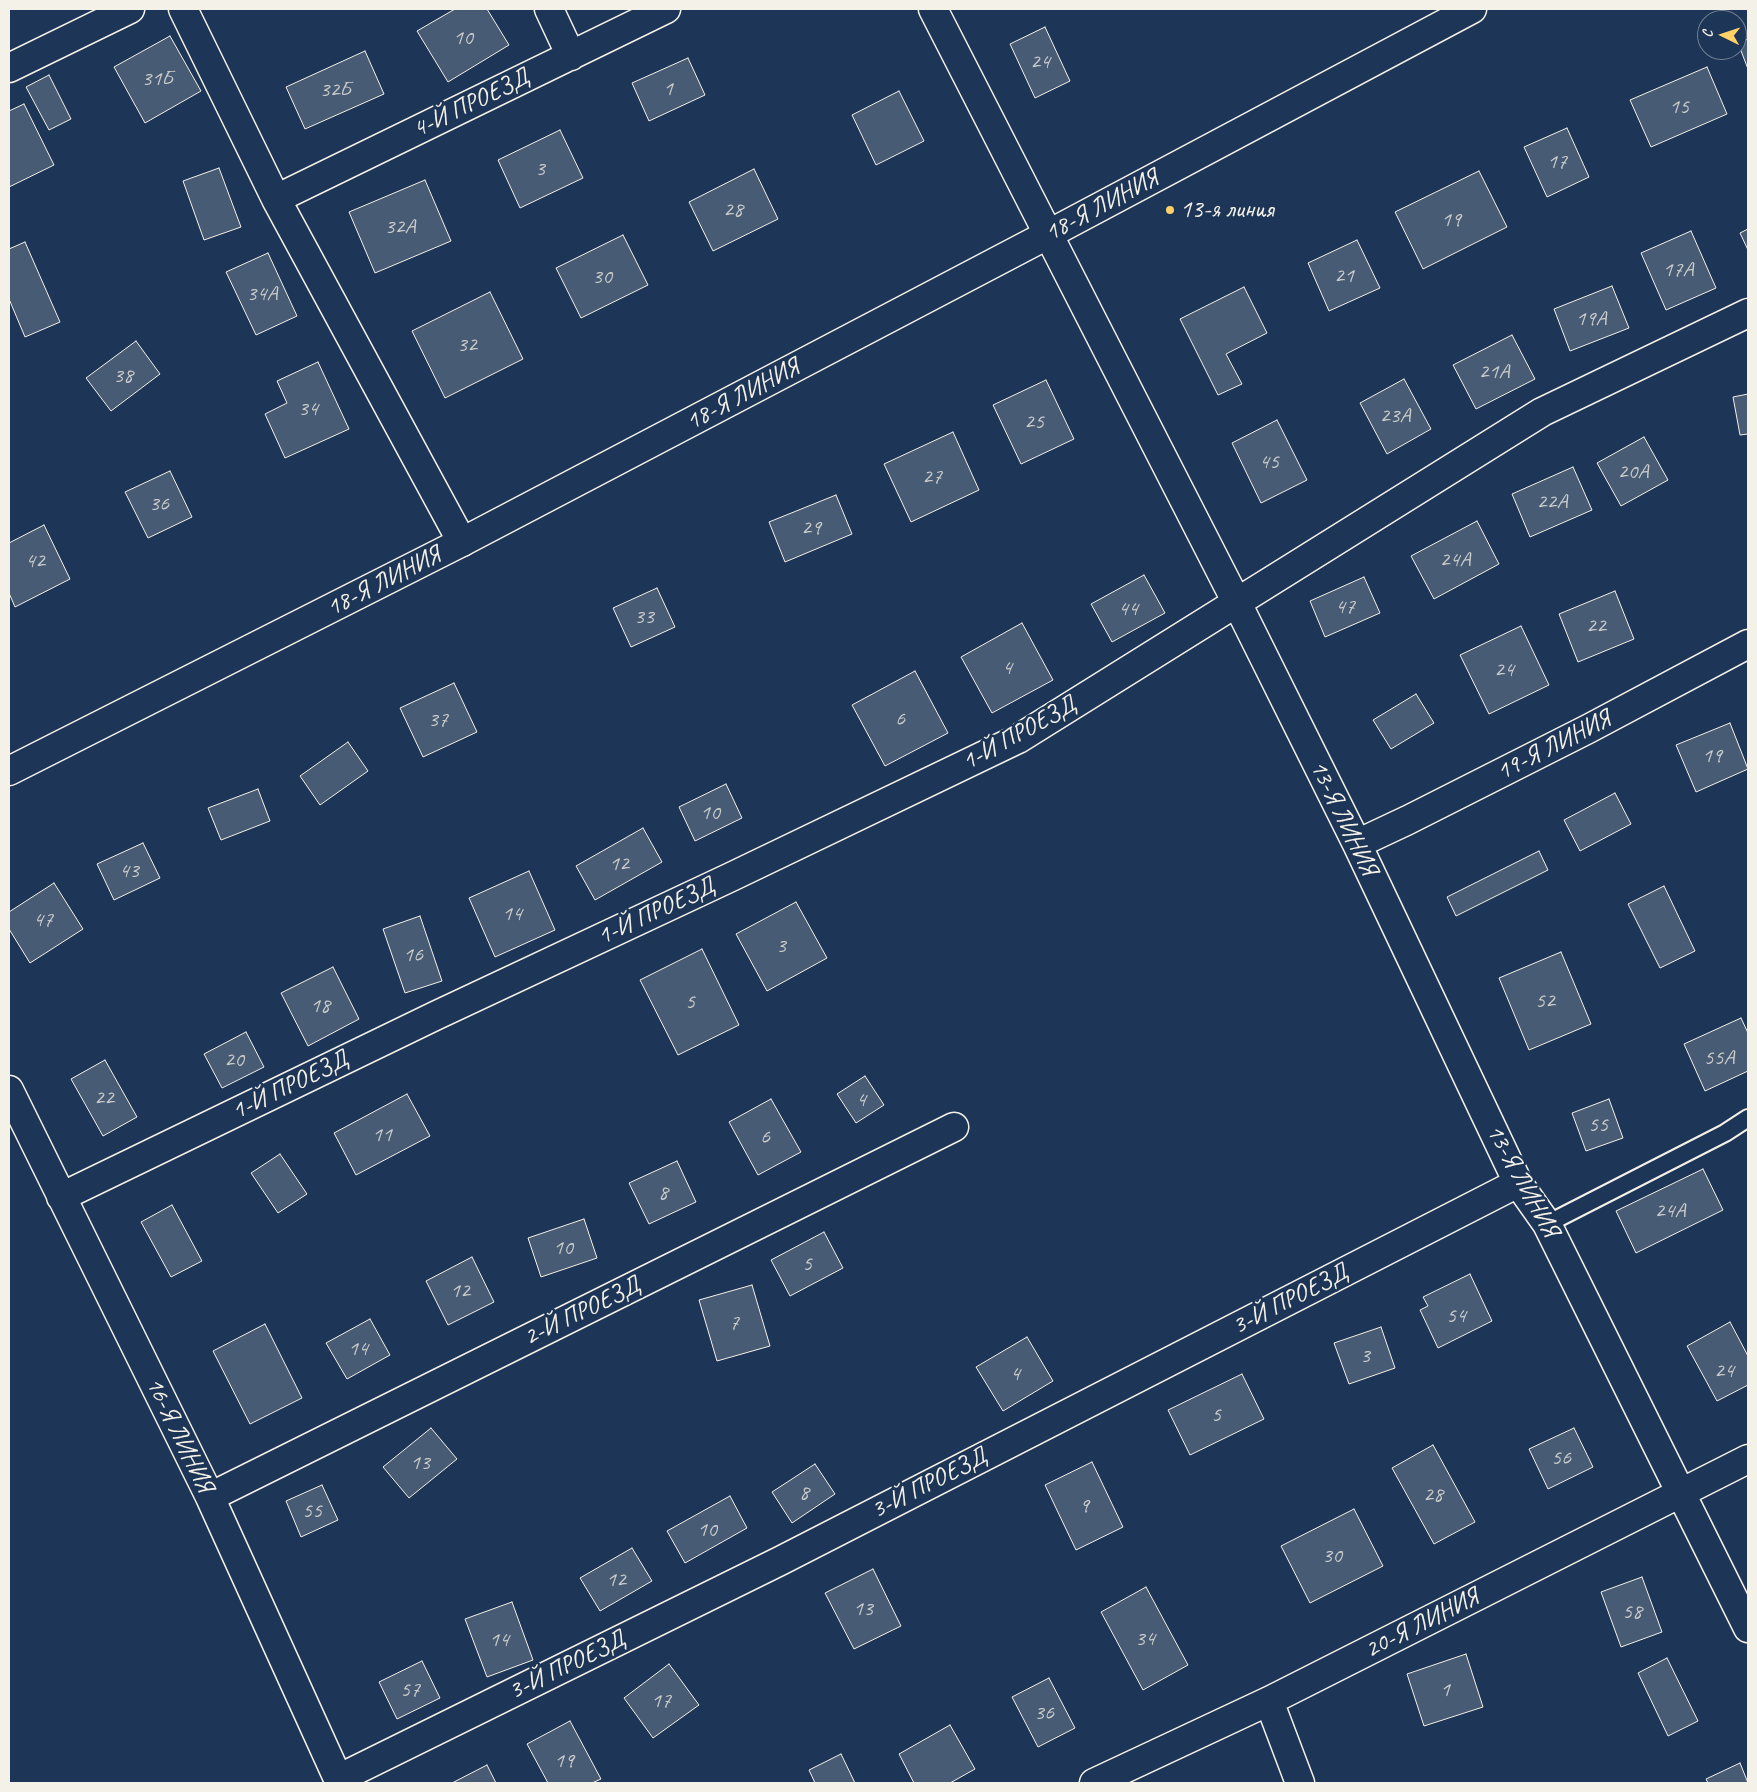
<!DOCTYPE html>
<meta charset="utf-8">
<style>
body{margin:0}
#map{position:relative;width:1757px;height:1792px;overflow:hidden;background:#1d3557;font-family:Caveat,sans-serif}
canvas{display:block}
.frame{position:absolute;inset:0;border:10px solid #f4f1e8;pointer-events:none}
.north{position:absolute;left:1697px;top:10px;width:50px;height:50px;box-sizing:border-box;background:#1d3557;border:1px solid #738091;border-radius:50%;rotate:274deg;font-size:14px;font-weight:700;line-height:20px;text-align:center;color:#f4f1e8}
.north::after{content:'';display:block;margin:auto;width:18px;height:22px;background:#ffd166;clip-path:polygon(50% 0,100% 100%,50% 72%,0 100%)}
</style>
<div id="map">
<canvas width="1757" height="1792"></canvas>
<div class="frame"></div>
<div class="north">С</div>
</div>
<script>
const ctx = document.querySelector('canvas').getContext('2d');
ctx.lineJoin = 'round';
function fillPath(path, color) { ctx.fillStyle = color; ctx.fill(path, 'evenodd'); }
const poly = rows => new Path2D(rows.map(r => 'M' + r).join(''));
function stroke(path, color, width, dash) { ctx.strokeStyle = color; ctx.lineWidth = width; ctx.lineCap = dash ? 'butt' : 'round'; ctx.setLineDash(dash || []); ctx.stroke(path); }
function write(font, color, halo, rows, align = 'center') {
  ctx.font = font + ' Caveat,sans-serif'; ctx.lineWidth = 5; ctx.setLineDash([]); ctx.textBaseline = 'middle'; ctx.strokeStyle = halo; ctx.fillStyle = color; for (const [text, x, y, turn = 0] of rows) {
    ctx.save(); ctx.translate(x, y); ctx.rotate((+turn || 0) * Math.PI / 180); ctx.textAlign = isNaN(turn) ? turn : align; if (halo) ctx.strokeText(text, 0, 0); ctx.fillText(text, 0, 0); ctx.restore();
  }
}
const building = poly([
 [455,9,487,9,509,45,448,82,417,31,455,9],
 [1045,27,1070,81,1035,98,1010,44,1045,27],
 [170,36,201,91,145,123,114,67,170,36],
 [1748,39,1748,69,1738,43,1748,39],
 [365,51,384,94,305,129,286,87,365,51],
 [688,58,705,95,649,121,632,83,688,58],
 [1707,67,1727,114,1651,147,1630,100,1707,67],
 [49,75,71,119,49,130,26,87,49,75],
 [899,91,924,141,876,165,852,115,899,91],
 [24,104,54,165,9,187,9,111,24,104],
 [1567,128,1589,177,1547,197,1524,147,1567,128],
 [560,130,583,178,520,208,498,160,560,130],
 [219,168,241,227,204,240,183,181,219,168],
 [754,169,778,219,713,251,689,202,754,169],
 [1479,171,1507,227,1423,269,1395,212,1479,171],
 [425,180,451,241,375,273,349,212,425,180],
 [1748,229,1748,250,1740,233,1748,229],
 [1691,231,1716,288,1666,310,1641,253,1691,231],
 [623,235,648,285,581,318,556,268,623,235],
 [1357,240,1380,288,1329,311,1308,263,1357,240],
 [25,242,60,322,25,337,9,299,9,249,25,242],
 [268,253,297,316,256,335,226,272,268,253],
 [1612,286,1629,328,1570,351,1554,309,1612,286],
 [1244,287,1267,333,1226,354,1242,384,1218,395,1180,319,1244,287],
 [490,292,523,359,445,398,412,331,490,292],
 [1512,335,1535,379,1476,409,1453,365,1512,335],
 [136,341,160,374,111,411,86,378,136,341],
 [318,362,349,429,285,458,265,414,287,403,277,381,318,362],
 [1404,379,1431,429,1387,454,1360,403,1404,379],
 [1046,380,1074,439,1021,464,993,405,1046,380],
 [1748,394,1748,434,1740,435,1733,397,1748,394],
 [1277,420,1307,480,1261,503,1232,443,1277,420],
 [953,432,979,490,911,522,884,464,953,432],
 [1644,437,1668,480,1621,506,1597,463,1644,437],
 [1573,467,1592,510,1530,537,1512,494,1573,467],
 [170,471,192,517,148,538,125,492,170,471],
 [836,495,852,534,785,562,769,522,836,495],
 [1477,521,1499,564,1434,599,1411,556,1477,521],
 [44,525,70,579,15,607,9,593,9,543,44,525],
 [1144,575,1165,613,1112,642,1091,604,1144,575],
 [1364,577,1380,613,1325,637,1310,601,1364,577],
 [657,588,675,627,631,647,613,608,657,588],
 [1615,591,1634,639,1578,662,1559,614,1615,591],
 [1022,623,1053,680,992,713,961,657,1022,623],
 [1521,626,1549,685,1489,714,1460,655,1521,626],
 [915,671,948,733,885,766,852,705,915,671],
 [454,683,477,732,423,757,400,708,454,683],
 [1416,694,1434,723,1391,749,1373,720,1416,694],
 [1730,723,1748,769,1696,792,1676,745,1730,723],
 [348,742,368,771,320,805,300,776,348,742],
 [726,784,742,818,695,841,679,807,726,784],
 [258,789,270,821,221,840,208,808,258,789],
 [1615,793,1631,824,1580,851,1564,820,1615,793],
 [643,828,662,862,595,900,576,866,643,828],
 [143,843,160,878,114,900,97,864,143,843],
 [1539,851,1548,870,1456,916,1447,897,1539,851],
 [529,871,555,930,495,957,469,898,529,871],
 [54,883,83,929,30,963,9,929,9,912,54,883],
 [1664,886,1695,951,1660,968,1628,904,1664,886],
 [796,902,827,958,767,991,736,934,796,902],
 [420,916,442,981,405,993,383,929,420,916],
 [702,949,739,1025,678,1055,640,980,702,949],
 [1561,952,1591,1024,1529,1050,1499,978,1561,952],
 [333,967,359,1019,308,1046,281,993,333,967],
 [1741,1018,1748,1033,1748,1071,1705,1091,1684,1044,1741,1018],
 [246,1032,264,1067,222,1088,204,1054,246,1032],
 [105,1060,137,1117,103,1136,71,1079,105,1060],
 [865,1076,884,1105,856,1123,837,1094,865,1076],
 [407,1094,430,1136,356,1175,334,1133,407,1094],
 [771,1099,801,1152,758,1175,729,1122,771,1099],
 [1609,1099,1623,1138,1586,1151,1572,1113,1609,1099],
 [280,1154,307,1194,278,1213,251,1173,280,1154],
 [677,1161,696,1202,649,1224,629,1183,677,1161],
 [1703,1169,1723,1210,1636,1253,1616,1211,1703,1169],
 [172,1205,202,1261,171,1277,141,1222,172,1205],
 [584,1219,597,1258,541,1277,528,1238,584,1219],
 [824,1232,843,1268,790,1296,771,1260,824,1232],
 [472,1257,494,1302,448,1325,426,1281,472,1257],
 [1470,1274,1492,1321,1438,1348,1420,1310,1428,1306,1423,1297,1470,1274],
 [752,1285,770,1346,717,1361,699,1300,752,1285],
 [370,1319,390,1355,347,1379,326,1343,370,1319],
 [1730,1322,1748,1356,1748,1385,1717,1401,1687,1346,1730,1322],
 [265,1324,302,1398,250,1424,213,1351,265,1324],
 [1381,1327,1395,1368,1349,1384,1334,1343,1381,1327],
 [1027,1337,1053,1381,1003,1411,976,1367,1027,1337],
 [1242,1374,1264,1419,1190,1455,1168,1410,1242,1374],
 [431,1428,457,1459,409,1498,383,1467,431,1428],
 [1574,1428,1593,1467,1548,1489,1529,1449,1574,1428],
 [1433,1445,1475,1522,1434,1544,1392,1468,1433,1445],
 [1092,1462,1123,1527,1076,1550,1045,1485,1092,1462],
 [815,1464,835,1494,792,1523,772,1492,815,1464],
 [322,1485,338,1520,301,1537,286,1501,322,1485],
 [730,1496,747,1528,685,1563,667,1531,730,1496],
 [1354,1509,1383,1566,1310,1603,1281,1546,1354,1509],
 [632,1548,652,1581,600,1611,580,1578,632,1548],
 [873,1569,901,1626,854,1649,825,1593,873,1569],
 [1642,1577,1662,1632,1621,1647,1601,1592,1642,1577],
 [1146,1587,1188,1665,1143,1690,1101,1612,1146,1587],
 [512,1602,533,1660,487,1677,465,1619,512,1602],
 [1466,1654,1483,1707,1424,1726,1407,1674,1466,1654],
 [1667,1658,1698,1721,1668,1736,1638,1673,1667,1658],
 [422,1661,440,1698,397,1719,379,1682,422,1661],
 [669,1664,699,1705,653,1738,624,1698,669,1664],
 [1049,1678,1075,1728,1038,1747,1012,1697,1049,1678],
 [570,1721,601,1779,592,1783,548,1783,527,1744,570,1721],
 [950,1725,975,1769,950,1783,914,1783,899,1754,950,1725],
 [841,1754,855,1783,815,1783,809,1770,841,1754],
 [1740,1763,1748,1783,1708,1783,1706,1779,1740,1763],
 [487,1765,496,1783,452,1783,487,1765]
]);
fillPath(building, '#485b74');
stroke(building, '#f4f1e8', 1);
const lane = poly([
 [1547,1224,1725,1133,1748,1118]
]);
const street = poly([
 [183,9,276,199,462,542],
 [549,9,571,56],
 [933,9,1237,603,1357,844,1518,1183,1547,1224,1748,1628],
 [9,68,130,9],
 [276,199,666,9],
 [1357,844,1408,820,1588,729,1748,644],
 [9,1090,210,1497,340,1783],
 [61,1197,437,1015,731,877,1018,739,1542,412,1748,313],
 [210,1497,954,1127],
 [1269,1701,1300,1783],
 [338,1779,780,1561,1518,1183],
 [1094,1783,1269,1701,1748,1459]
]);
const secondary = poly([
 [9,771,462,542,1049,234,1472,9]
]);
stroke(lane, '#f4f1e8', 20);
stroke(street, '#f4f1e8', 31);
stroke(secondary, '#f4f1e8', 31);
stroke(lane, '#1d3557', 16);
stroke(street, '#1d3557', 28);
stroke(secondary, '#1d3557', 28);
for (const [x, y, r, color] of [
 [1170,210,5,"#ffd166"]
]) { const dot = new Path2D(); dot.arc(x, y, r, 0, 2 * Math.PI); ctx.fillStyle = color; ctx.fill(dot); stroke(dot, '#1d3557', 2); }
write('22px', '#c9cccb', null, [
 ["10",463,38],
 ["24",1040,62],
 ["31Б",157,79],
 ["1",668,89],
 ["32Б",335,90],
 ["15",1679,107],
 ["17",1557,162],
 ["3",540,169],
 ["28",733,210],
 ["19",1451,220],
 ["32А",400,227],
 ["17А",1678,270],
 ["21",1344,276],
 ["30",602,277],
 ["34А",262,294],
 ["19А",1591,319],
 ["32",467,345],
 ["21А",1494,372],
 ["38",123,376],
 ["34",308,409],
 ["23А",1395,416],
 ["25",1034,422],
 ["45",1269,462],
 ["20А",1633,472],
 ["27",932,477],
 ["22А",1552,502],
 ["36",159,504],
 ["29",811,528],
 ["24А",1455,560],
 ["42",35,561],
 ["47",1345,607],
 ["44",1128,609],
 ["33",644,617],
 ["22",1596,626],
 ["4",1007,668],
 ["24",1504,670],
 ["6",900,719],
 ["37",438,720],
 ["19",1712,756],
 ["10",710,813],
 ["12",619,864],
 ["43",129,871],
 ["14",512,914],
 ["47",43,920],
 ["3",781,946],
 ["16",413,955],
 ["52",1545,1001],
 ["5",690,1002],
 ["18",320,1006],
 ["55А",1719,1058],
 ["20",234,1060],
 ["22",104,1098],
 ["4",861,1100],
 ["55",1598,1125],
 ["11",382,1135],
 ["6",765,1137],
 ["8",663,1193],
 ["24А",1670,1211],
 ["10",563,1248],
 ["5",807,1264],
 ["12",460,1291],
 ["54",1456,1316],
 ["7",734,1323],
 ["14",358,1349],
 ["3",1365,1356],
 ["24",1724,1371],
 ["4",1015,1374],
 ["5",1216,1415],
 ["56",1561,1458],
 ["13",420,1463],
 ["8",804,1493],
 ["28",1433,1495],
 ["9",1084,1506],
 ["55",312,1511],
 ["10",707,1530],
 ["30",1332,1556],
 ["12",616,1580],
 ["13",863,1609],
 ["58",1632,1612],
 ["34",1145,1639],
 ["14",499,1640],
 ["57",410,1690],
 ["1",1445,1690],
 ["17",661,1701],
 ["36",1044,1713],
 ["19",564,1761]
]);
write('25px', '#f4f1e8', '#1d3557', [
 ["4-Й ПРОЕЗД",471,104,-26],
 ["18-Я ЛИНИЯ",1102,206,-28],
 ["18-Я ЛИНИЯ",743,395,-28],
 ["18-Я ЛИНИЯ",384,582,-27],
 ["1-Й ПРОЕЗД",1019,734,-29],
 ["19-Я ЛИНИЯ",1554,746,-27],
 ["13-Я ЛИНИЯ",1343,818,64],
 ["1-Й ПРОЕЗД",656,912,-25],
 ["1-Й ПРОЕЗД",290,1086,-26],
 ["13-Я ЛИНИЯ",1522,1181,61],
 ["3-Й ПРОЕЗД",1290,1300,-27],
 ["2-Й ПРОЕЗД",582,1312,-26],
 ["16-Я ЛИНИЯ",179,1435,64],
 ["3-Й ПРОЕЗД",929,1484,-27],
 ["20-Я ЛИНИЯ",1422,1624,-27],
 ["3-Й ПРОЕЗД",567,1666,-26]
]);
write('25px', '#f4f1e8', '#1d3557', [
 ["13-я линия",1180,210]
], 'left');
</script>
